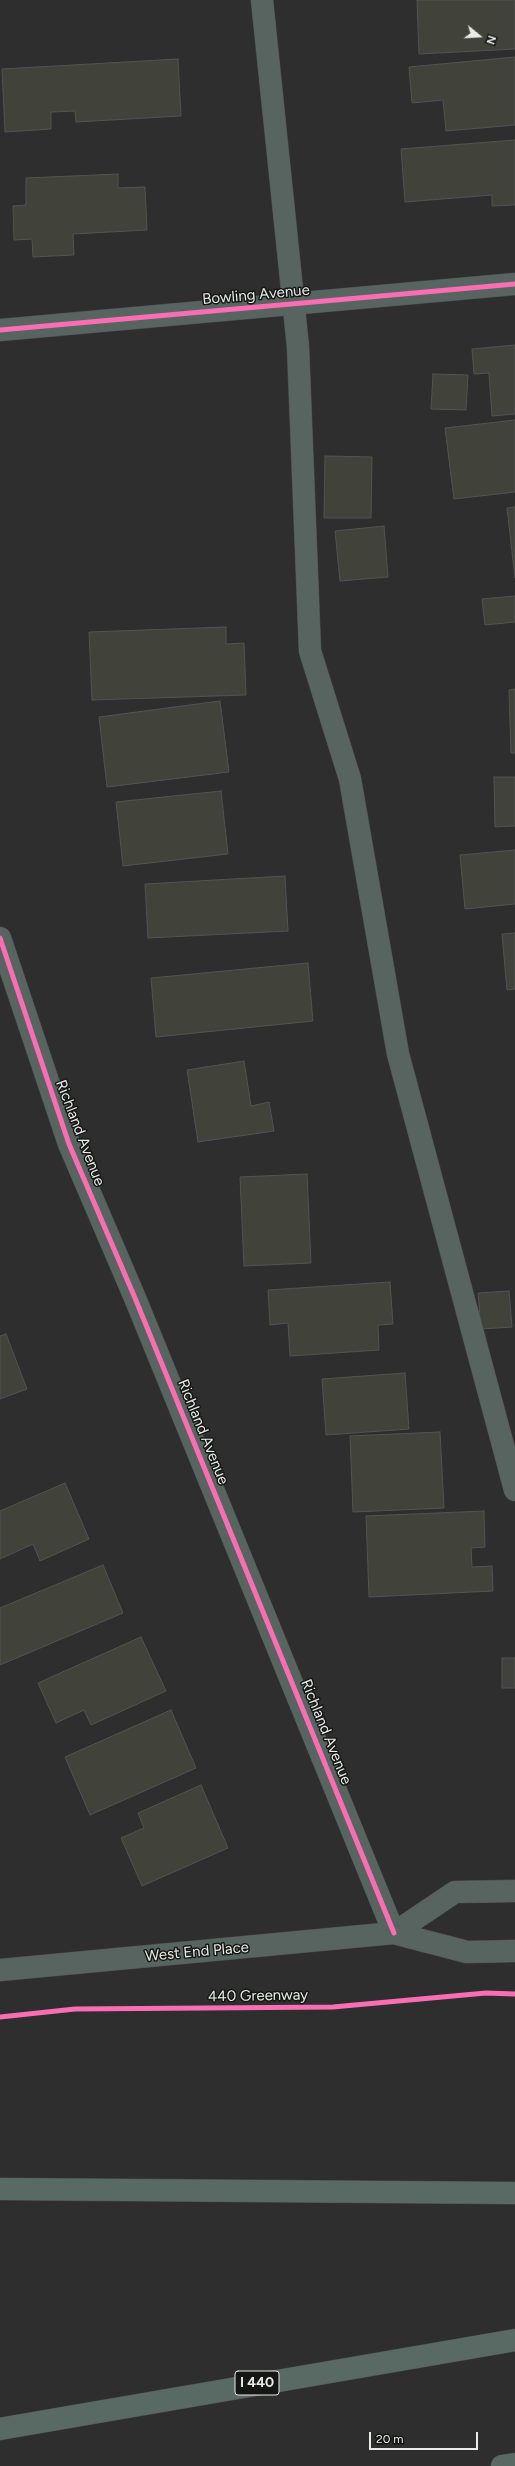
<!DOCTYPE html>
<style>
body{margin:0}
#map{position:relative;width:515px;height:2466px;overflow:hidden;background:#2d2e2d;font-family:Figtree,sans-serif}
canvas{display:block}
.north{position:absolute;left:459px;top:16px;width:40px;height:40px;-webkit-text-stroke:3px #151715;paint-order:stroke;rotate:108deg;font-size:11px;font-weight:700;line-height:16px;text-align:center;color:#e9ebe9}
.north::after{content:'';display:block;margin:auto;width:14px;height:18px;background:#e9ebe9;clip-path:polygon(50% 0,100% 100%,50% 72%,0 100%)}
.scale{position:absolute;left:369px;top:2432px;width:109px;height:18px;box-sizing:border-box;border:2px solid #e9ebe9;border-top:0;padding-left:5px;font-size:12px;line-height:14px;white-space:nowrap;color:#e9ebe9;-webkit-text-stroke:3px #151715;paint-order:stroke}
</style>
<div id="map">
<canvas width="515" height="2466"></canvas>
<div class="north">N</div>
<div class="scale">20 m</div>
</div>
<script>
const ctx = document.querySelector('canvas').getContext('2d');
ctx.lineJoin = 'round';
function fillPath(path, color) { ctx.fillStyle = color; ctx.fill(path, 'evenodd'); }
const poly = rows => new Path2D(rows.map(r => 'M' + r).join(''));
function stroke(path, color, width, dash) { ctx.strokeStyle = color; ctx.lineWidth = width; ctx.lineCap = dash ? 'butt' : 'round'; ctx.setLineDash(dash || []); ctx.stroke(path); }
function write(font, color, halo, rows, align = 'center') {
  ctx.font = font + ' Figtree,sans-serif'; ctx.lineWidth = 3; ctx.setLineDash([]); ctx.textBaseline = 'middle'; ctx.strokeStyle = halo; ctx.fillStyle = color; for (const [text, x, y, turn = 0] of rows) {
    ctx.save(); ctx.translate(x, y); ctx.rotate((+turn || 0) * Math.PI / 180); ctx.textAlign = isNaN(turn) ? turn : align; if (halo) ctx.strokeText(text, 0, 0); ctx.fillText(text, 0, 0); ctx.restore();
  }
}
const building = poly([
 [417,0,515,0,515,49,419,54,417,0],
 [515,57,515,125,446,131,443,100,412,103,409,67,515,57],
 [178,59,181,116,76,122,75,111,51,112,51,129,5,132,2,69,178,59],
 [515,140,515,205,492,206,492,195,405,202,401,149,515,140],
 [118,174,118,188,145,187,147,230,73,234,74,255,33,257,32,239,14,240,13,206,26,205,26,178,118,174],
 [515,345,515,414,492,416,489,373,474,374,472,349,515,345],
 [433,374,468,375,466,410,431,409,433,374],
 [515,420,515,492,454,499,445,428,515,420],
 [325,456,372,457,371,518,324,518,325,456],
 [515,507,515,578,507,508,515,507],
 [384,526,388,577,340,581,335,531,384,526],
 [515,596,515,622,485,625,482,599,515,596],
 [226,627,226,644,244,643,246,695,92,700,89,632,226,627],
 [515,689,515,753,511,753,509,690,515,689],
 [220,701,229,772,107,787,99,717,220,701],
 [494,777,515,777,515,826,495,827,494,777],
 [221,791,228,854,123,866,116,802,221,791],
 [515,850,515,904,465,909,460,855,515,850],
 [285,876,288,931,148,938,145,884,285,876],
 [515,933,515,989,507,990,502,934,515,933],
 [308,963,313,1021,156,1037,151,978,308,963],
 [244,1061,251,1106,269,1102,274,1131,198,1142,187,1070,244,1061],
 [307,1174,311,1263,244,1266,240,1177,307,1174],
 [390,1282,393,1324,378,1325,379,1350,290,1356,288,1323,270,1325,268,1290,390,1282],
 [509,1291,512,1327,481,1329,478,1293,509,1291],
 [6,1334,27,1389,0,1399,0,1336,6,1334],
 [405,1373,409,1429,326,1435,322,1379,405,1373],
 [440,1432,444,1508,353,1512,350,1436,440,1432],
 [65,1483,89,1539,40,1561,33,1544,0,1559,0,1511,65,1483],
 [484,1511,485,1547,471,1548,472,1567,492,1566,493,1591,369,1597,366,1516,484,1511],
 [103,1565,123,1613,0,1665,0,1608,103,1565],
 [141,1637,166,1691,91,1725,84,1710,56,1723,38,1683,141,1637],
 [502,1658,515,1658,515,1688,502,1688,502,1658],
 [171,1710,196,1768,90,1815,65,1757,171,1710],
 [201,1785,228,1848,142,1886,121,1838,144,1828,138,1813,201,1785]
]);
fillPath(building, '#41433b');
stroke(building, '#535352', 1);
const minor = poly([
 [262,0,298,347,310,651,350,779,398,1054,515,1490],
 [0,330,515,284],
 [0,938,69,1144,135,1298,394,1933],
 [394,1933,455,1892,515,1891],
 [0,1970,394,1933,467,1952,515,1951]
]);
const highway = poly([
 [0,2189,515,2193],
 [0,2429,515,2340],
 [502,2466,515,2464]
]);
stroke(minor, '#4b4c4b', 23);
stroke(highway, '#4b4c4b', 23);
stroke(minor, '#576460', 22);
stroke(highway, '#596a64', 22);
stroke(poly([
 [0,330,515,284],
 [0,938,69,1144,135,1298,394,1933],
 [0,2017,75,2009,333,2007,486,1993,515,1994]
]), '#f96db3', 5);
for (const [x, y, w] of [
 [257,2383,44]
]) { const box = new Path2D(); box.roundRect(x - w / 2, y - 12, w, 24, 3); ctx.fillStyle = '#151715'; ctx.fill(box); stroke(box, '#e9ebe9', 1); }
write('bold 14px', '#e9ebe9', null, [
 ["I 440",257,2383]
]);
write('15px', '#e9ebe9', '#151715', [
 ["Bowling Avenue",256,295,-5],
 ["Richland Avenue",80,1133,69],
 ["Richland Avenue",203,1432,68],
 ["Richland Avenue",326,1732,68],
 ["West End Place",197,1952,-5],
 ["440 Greenway",258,1996,-1]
]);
</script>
